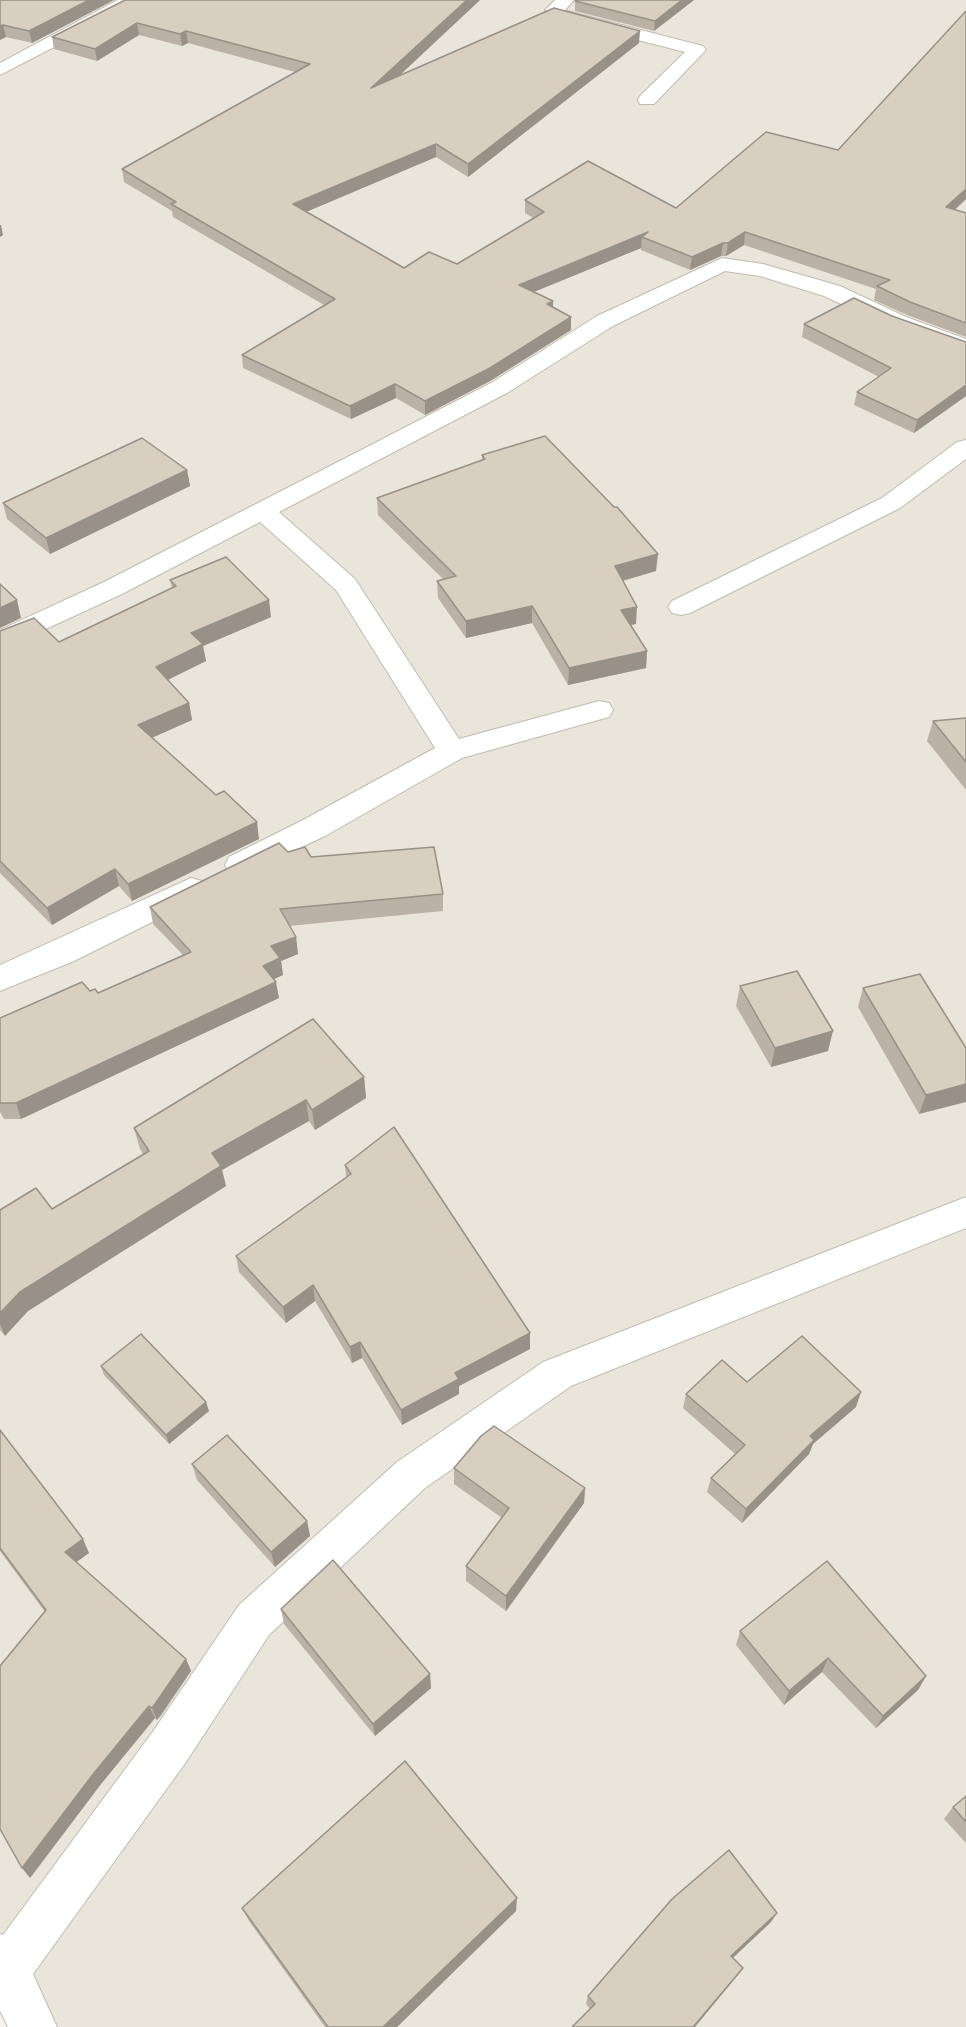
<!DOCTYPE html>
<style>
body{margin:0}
canvas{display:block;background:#f6f3ec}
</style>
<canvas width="966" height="2027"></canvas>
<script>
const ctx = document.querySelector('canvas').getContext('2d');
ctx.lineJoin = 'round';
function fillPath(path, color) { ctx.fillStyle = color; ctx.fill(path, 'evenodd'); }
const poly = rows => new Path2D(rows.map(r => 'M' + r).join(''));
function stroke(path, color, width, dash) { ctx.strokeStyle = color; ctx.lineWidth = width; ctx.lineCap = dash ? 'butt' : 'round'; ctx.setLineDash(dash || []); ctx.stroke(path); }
fillPath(poly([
 [0,0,966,0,966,2027,33,2027,0,1958]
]), '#eae5da');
const street = poly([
 [118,0,140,0,137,4,0,75,0,63,118,0],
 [555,0,574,0,565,10,567,11,703,46,706,50,654,104,640,104,638,100,640,96,685,52,555,19,545,10,555,0],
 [722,258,763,264,840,286,906,317,966,339,966,354,890,327,824,296,760,276,725,271,613,326,507,393,279,512,355,579,459,739,599,701,609,703,613,710,609,717,462,758,325,836,240,876,229,873,225,865,229,857,303,820,435,748,336,590,260,522,122,594,0,650,0,630,104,582,369,446,491,383,597,316,722,258],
 [966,440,966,459,900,508,690,613,681,615,672,613,668,607,672,601,882,498,957,442,966,440],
 [191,878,202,881,207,889,202,897,74,961,0,991,0,965,191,878],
 [966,1197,966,1228,571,1386,425,1488,269,1635,186,1762,33,1974,57,2027,8,2027,0,2011,0,1934,3,1935,154,1730,239,1605,397,1462,543,1362,966,1197]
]);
stroke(street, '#c2bbae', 2);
fillPath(street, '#fff');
fillPath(poly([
 [0,0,114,0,32,43,6,37,0,40],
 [125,0,480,0,398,77,639,43,468,177,436,157,306,212,404,268,457,264,533,218,525,213,525,200,676,208,838,150,966,11,966,199,955,210,966,213,966,337,907,315,874,300,876,289,744,245,726,256,721,256,690,270,641,250,641,248,534,292,553,301,553,307,571,317,571,330,490,381,425,415,396,398,351,419,243,368,242,355,324,305,173,217,172,211,124,182,122,169,295,72,188,43,182,46,139,35,97,61,54,49,52,37],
 [694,0,654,31,575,11,575,1],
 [892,316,966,342,966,396,914,433,854,405,857,392,879,377,802,337,804,324],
 [482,455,656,571,623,581,636,624,630,625,647,651,646,668,568,685,532,623,466,638,438,598,437,581,443,579,378,515,377,498,482,460],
 [187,470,190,486,50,554,7,519,3,503],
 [170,580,271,617,203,646,206,661,168,680,189,703,192,720,152,738,259,839,132,901,119,886,52,925,0,873,0,631,59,642,172,588],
 [966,718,966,790,927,741,933,721],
 [288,852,311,857,443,894,443,911,289,926,296,937,298,954,281,961,283,975,274,979,279,998,21,1119,4,1119,0,1112,0,1018,90,991,98,993,183,955,153,924,150,907],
 [740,986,828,1051,771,1067,736,1006],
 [863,988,966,1048,919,1114,858,1007],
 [364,1077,366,1098,315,1130,309,1121,222,1170,226,1186,28,1311,5,1336,0,1330,0,1210,52,1209,143,1154,140,1149,134,1128],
 [345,1165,530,1333,530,1349,459,1386,459,1394,402,1425,362,1358,352,1363,315,1301,286,1323,239,1272,236,1256,346,1177],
 [101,1366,209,1411,169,1444,104,1375],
 [747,1382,856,1407,813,1444,809,1454,742,1523,707,1492,711,1478,735,1454,683,1408,686,1394],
 [0,1430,89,1553,76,1562,186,1659,191,1671,161,1716,157,1720,155,1718,101,1784,30,1878,45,1612,0,1551],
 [192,1464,307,1521,310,1536,275,1567,197,1480],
 [454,1468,585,1488,584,1503,506,1611,466,1581,466,1566,502,1518,454,1484],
 [281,1609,430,1674,431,1688,375,1736,284,1624],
 [740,1631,926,1676,918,1690,876,1728,822,1672,784,1705,736,1645],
 [966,1796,966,1843,944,1819,953,1807],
 [242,1908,516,1911,397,2027,325,2027,249,1921],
 [771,1922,733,1958,737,1976,590,2009,586,2004,588,1996]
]), '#bab2a6');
fillPath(poly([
 [89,0,114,0,32,43,29,31],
 [467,0,480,0,372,101,371,88],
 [682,0,694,0,654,31,655,21],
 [137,23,139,35,97,61,95,49],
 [3,25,6,37,0,40,0,26],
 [186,31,188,43,182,46,180,34],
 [640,31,639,43,468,177,468,164],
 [436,144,436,157,294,217,293,204],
 [966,189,966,199,943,220,946,207],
 [0,225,1,225,3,235,0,237],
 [648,232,642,237,641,248,519,298,519,285],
 [745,232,744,245,726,256,728,243],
 [723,243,721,256,690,270,692,257],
 [553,301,553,314,547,304],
 [571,317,571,330,490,381,425,415,425,401],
 [395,384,396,398,351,419,350,406],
 [966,385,966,396,914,433,917,420],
 [187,470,190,486,50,554,46,538],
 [658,554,656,571,614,583,615,566],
 [17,600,21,618,0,628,0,608],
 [269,600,271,617,203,646,206,661,159,684,156,667,191,633],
 [532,606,532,623,466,638,466,621],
 [637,607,636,624,620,627,621,610],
 [647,651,646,668,568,685,569,668],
 [189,703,192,720,142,742,138,725],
 [257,822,259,839,132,901,128,884],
 [115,869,119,886,52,925,47,908],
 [296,937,298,954,281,961,283,975,265,983,263,966,271,946],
 [276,982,279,998,21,1119,16,1103],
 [833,1031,828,1051,771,1067,775,1048],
 [364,1077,366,1098,315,1130,312,1110],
 [966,1084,966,1102,919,1114,926,1095],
 [306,1100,309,1121,222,1170,226,1186,28,1311,5,1336,0,1324,0,1313,20,1292,212,1153],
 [313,1285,315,1301,286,1323,283,1307],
 [530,1333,530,1349,459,1386,459,1394,402,1425,401,1410,455,1373],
 [360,1342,362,1358,352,1363,350,1347],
 [861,1392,856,1407,813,1444,809,1454,742,1523,746,1509,810,1436],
 [206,1402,209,1411,169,1444,166,1435],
 [585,1488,584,1503,506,1611,506,1596],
 [307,1521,310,1536,275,1567,271,1552],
 [83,1539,89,1553,71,1566,65,1552],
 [828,1658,822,1672,784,1705,789,1691],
 [186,1659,191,1671,157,1720,152,1708],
 [430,1674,431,1688,375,1736,373,1724],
 [926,1676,918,1690,876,1728,883,1716],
 [149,1706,155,1718,101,1784,30,1878,22,1868,94,1773],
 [517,1898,516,1911,397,2027,383,2027],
 [777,1913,771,1922,726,1964,731,1956],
 [743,1968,737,1976,695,2027,693,2027]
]), '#979187');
const building = poly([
 [0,0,89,0,29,31,3,25,0,26,0,0],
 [125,0,467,0,371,88,554,8,640,31,468,164,436,144,293,204,404,268,429,252,457,264,544,212,525,200,588,161,676,208,766,132,838,150,966,11,966,189,946,207,966,213,966,323,910,302,877,286,890,280,745,232,728,243,723,243,692,257,642,237,648,232,519,285,553,301,547,304,571,317,490,368,425,401,395,384,350,406,242,355,335,299,171,204,176,202,122,169,310,64,186,31,180,34,137,23,95,49,52,37,125,0],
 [578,0,682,0,655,21,575,1,578,0],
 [854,298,892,316,966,342,966,385,917,420,857,392,891,368,804,324,854,298],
 [545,436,614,507,617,507,658,554,615,566,637,607,621,610,647,651,569,668,532,606,466,621,437,581,456,576,377,498,485,459,482,455,545,436],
 [142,438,187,470,46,538,3,503,142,438],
 [226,557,269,600,191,633,203,644,156,667,189,703,138,725,216,795,224,791,257,822,128,884,115,869,47,908,0,861,0,631,34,618,59,642,176,586,170,580,226,557],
 [0,584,17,600,0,608,0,584],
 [966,718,966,762,933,721,966,718],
 [279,843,288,852,305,847,311,857,434,847,443,894,280,909,296,937,271,946,280,958,263,966,276,982,16,1103,0,1103,0,1018,82,982,90,991,95,989,98,993,191,952,150,907,279,843],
 [797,971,833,1031,775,1048,740,986,797,971],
 [920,974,966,1048,966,1084,926,1095,863,988,920,974],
 [313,1019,364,1077,312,1110,306,1100,212,1153,221,1166,20,1292,0,1313,0,1210,36,1188,52,1209,149,1151,134,1128,313,1019],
 [394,1127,530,1333,455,1373,459,1379,401,1410,360,1342,350,1347,313,1285,283,1307,236,1256,351,1174,345,1165,394,1127],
 [141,1334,206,1402,166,1435,101,1366,141,1334],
 [802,1336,861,1392,810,1436,814,1440,746,1509,711,1478,745,1445,686,1394,722,1360,747,1382,802,1336],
 [494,1426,585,1488,506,1596,466,1566,509,1508,454,1468,481,1436,494,1426],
 [0,1430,83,1539,65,1552,186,1659,155,1704,152,1708,149,1706,94,1773,22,1868,0,1829,0,1666,46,1610,0,1548,0,1430],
 [227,1435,307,1521,271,1552,192,1464,227,1435],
 [333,1560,430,1674,373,1724,281,1609,333,1560],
 [827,1561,926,1676,883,1716,828,1658,789,1691,740,1631,827,1561],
 [405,1761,517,1898,383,2027,328,2027,242,1908,405,1761],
 [966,1796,966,1822,953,1807,966,1796],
 [729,1850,777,1913,731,1956,743,1968,693,2027,572,2027,595,2004,588,1996,672,1899,729,1850]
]);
fillPath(building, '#d8cfc1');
stroke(building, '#979187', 1.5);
</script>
